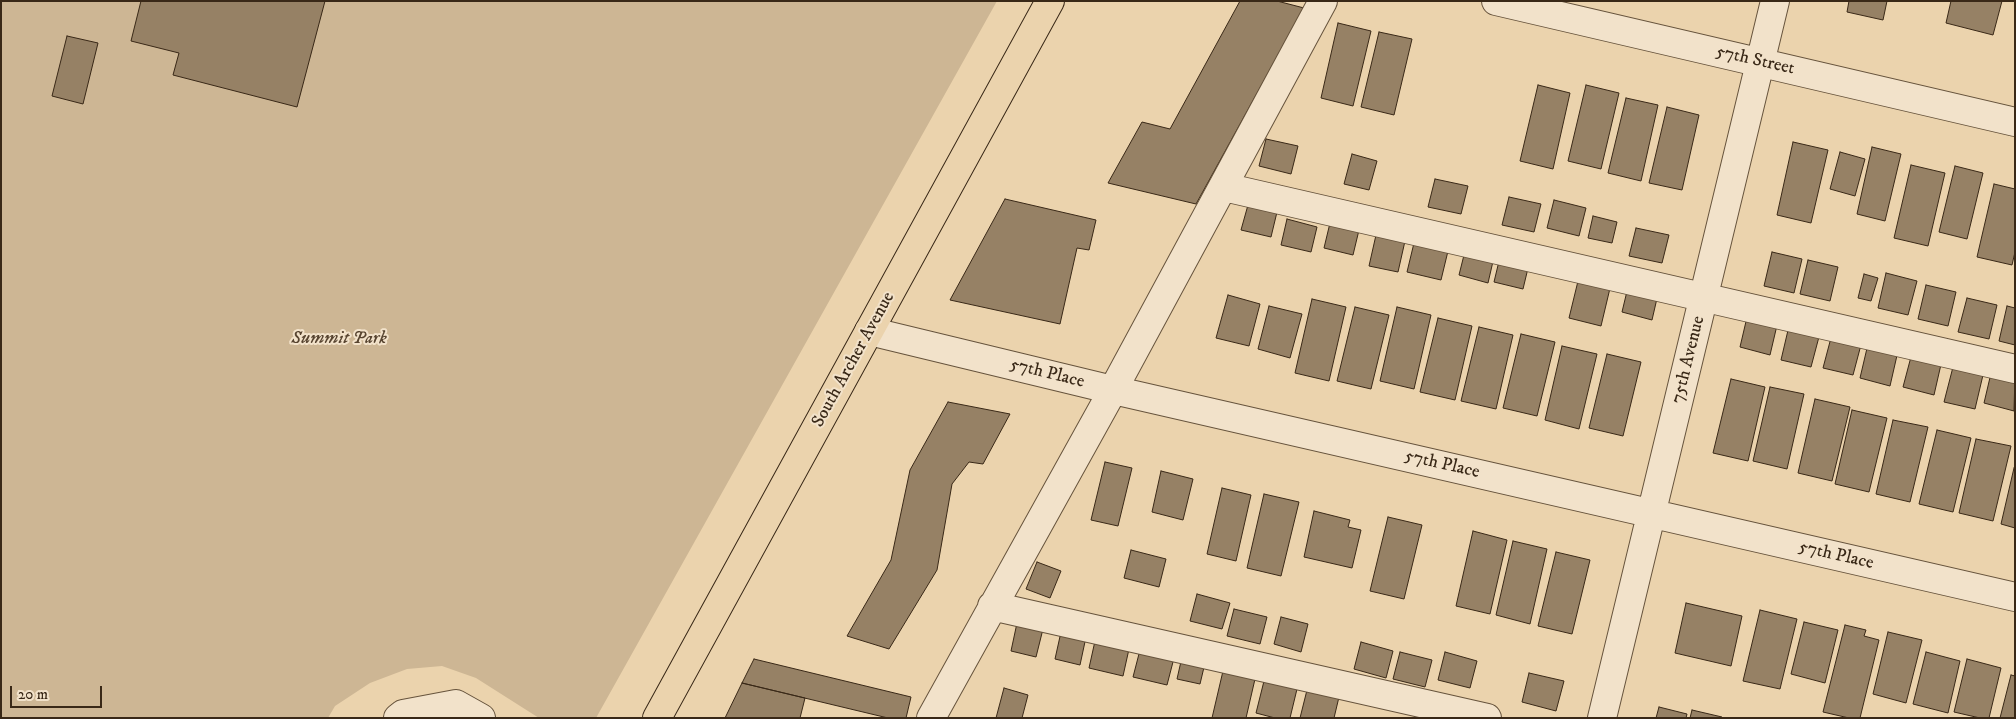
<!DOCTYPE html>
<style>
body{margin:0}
#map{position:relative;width:2016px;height:719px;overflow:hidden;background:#ebd3ad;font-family:"IM FELL DW Pica",serif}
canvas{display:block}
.frame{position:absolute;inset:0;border:2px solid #392817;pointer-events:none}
.scale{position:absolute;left:10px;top:686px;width:92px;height:22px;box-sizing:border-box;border:2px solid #392817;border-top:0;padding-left:6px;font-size:15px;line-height:18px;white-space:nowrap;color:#392817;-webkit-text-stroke:4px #f2e2ca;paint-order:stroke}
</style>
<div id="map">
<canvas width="2016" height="719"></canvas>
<div class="frame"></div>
<div class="scale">20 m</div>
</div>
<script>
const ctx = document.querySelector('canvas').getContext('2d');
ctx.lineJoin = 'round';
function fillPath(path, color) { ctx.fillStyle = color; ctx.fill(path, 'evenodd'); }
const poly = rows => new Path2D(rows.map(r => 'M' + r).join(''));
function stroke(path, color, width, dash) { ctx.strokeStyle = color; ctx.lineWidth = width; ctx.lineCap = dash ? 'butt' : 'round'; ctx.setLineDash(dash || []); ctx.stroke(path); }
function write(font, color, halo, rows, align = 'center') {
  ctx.font = font + ' "IM FELL DW Pica",serif'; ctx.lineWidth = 4; ctx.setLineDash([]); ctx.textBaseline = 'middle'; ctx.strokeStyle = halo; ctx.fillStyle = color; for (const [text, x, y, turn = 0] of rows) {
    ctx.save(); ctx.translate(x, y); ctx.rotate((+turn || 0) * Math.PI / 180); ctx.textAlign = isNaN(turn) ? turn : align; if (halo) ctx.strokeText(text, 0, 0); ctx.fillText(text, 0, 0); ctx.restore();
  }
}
fillPath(poly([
 [1,1,997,1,596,718,539,718,476,678,442,666,407,669,370,683,335,706,328,718,1,718]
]), '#cdb694');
const building = poly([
 [141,1,325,1,297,107,173,75,179,53,131,41,141,1],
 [1240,1,1277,1,1304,8,1196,204,1108,183,1142,122,1170,129,1240,1],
 [1849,1,1887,1,1883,20,1847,12,1849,1],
 [1951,1,2002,1,1993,35,1946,23,1951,1],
 [1338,23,1371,31,1353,106,1321,98,1338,23],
 [1379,32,1412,39,1394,115,1361,107,1379,32],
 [67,36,98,43,83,104,52,96,67,36],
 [1538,85,1570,93,1553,169,1520,161,1538,85],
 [1586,85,1619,93,1601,169,1568,161,1586,85],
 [1626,98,1658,105,1641,181,1608,173,1626,98],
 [1667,107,1699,115,1682,190,1649,183,1667,107],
 [1266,139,1298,146,1291,174,1259,166,1266,139],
 [1793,142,1828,150,1811,223,1777,215,1793,142],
 [1872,147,1901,154,1885,221,1857,214,1872,147],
 [1840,152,1865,159,1855,196,1830,189,1840,152],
 [1352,154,1377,161,1369,190,1344,184,1352,154],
 [1911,165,1945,173,1928,246,1894,238,1911,165],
 [1955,166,1983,173,1967,239,1939,232,1955,166],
 [1435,179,1468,186,1461,214,1428,207,1435,179],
 [1994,184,2015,189,2015,252,2012,265,1977,257,1994,184],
 [1509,197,1541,204,1534,232,1502,225,1509,197],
 [1005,199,1096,220,1089,250,1077,248,1060,324,950,300,1005,199],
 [1554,200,1586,208,1579,236,1547,228,1554,200],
 [1248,205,1277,212,1271,237,1241,230,1248,205],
 [1593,216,1617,222,1612,243,1588,238,1593,216],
 [1287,219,1317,227,1311,252,1281,245,1287,219],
 [1330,223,1359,230,1353,255,1324,248,1330,223],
 [1636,228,1669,235,1662,263,1629,256,1636,228],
 [1376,235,1405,241,1398,272,1369,266,1376,235],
 [1414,243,1448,251,1441,280,1407,272,1414,243],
 [1465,251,1494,257,1488,283,1459,275,1465,251],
 [1772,252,1802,259,1794,293,1764,286,1772,252],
 [1500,257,1529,264,1523,289,1494,282,1500,257],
 [1808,260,1838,267,1830,301,1800,294,1808,260],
 [1886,273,1917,281,1908,315,1878,308,1886,273],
 [1864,274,1878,278,1871,301,1858,298,1864,274],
 [1579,277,1611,284,1601,326,1569,318,1579,277],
 [1926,285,1956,292,1948,326,1918,319,1926,285],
 [1628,287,1658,294,1652,320,1622,312,1628,287],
 [1228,295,1260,304,1249,346,1216,338,1228,295],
 [1967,298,1997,305,1989,339,1958,332,1967,298],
 [1312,299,1346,307,1329,381,1295,373,1312,299],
 [1269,306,1302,314,1290,358,1258,349,1269,306],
 [2007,306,2015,308,2015,345,1999,341,2007,306],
 [1355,307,1389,315,1371,389,1337,381,1355,307],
 [1397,307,1431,315,1414,389,1380,381,1397,307],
 [1748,313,1778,321,1770,355,1740,347,1748,313],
 [1438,318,1472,326,1455,400,1420,392,1438,318],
 [1789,326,1820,333,1811,367,1781,360,1789,326],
 [1479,327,1513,335,1496,409,1461,401,1479,327],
 [1521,334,1555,342,1537,416,1503,408,1521,334],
 [1832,334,1862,341,1853,375,1823,368,1832,334],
 [1868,344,1898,351,1890,386,1860,378,1868,344],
 [1562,346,1597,354,1579,429,1545,420,1562,346],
 [1912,353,1942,360,1934,395,1903,387,1912,353],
 [1607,354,1641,362,1623,436,1589,428,1607,354],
 [1953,367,1983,375,1975,409,1944,402,1953,367],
 [1992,369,2015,375,2014,411,1984,403,1992,369],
 [1731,379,1765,387,1748,461,1713,453,1731,379],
 [1770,387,1804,394,1787,469,1753,461,1770,387],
 [1815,399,1850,407,1832,481,1798,473,1815,399],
 [948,402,1010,414,983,464,969,462,952,484,937,570,889,649,847,636,891,560,910,470,948,402],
 [1852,410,1887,418,1869,492,1835,484,1852,410],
 [1893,420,1928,427,1910,502,1876,494,1893,420],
 [1937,430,1971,438,1953,512,1919,504,1937,430],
 [1976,439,2011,446,1993,521,1959,513,1976,439],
 [1105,462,1132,468,1118,526,1091,520,1105,462],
 [2014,468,2015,469,2015,528,2001,524,2014,468],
 [1161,471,1193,479,1183,520,1152,512,1161,471],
 [1222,488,1251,495,1236,561,1207,554,1222,488],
 [1264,494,1299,502,1281,576,1247,568,1264,494],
 [1314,511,1350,520,1348,527,1361,530,1352,568,1304,557,1314,511],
 [1388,517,1422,525,1404,599,1370,591,1388,517],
 [1473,531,1507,540,1490,614,1456,606,1473,531],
 [1513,541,1547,549,1530,624,1496,615,1513,541],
 [1131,550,1166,559,1159,587,1124,578,1131,550],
 [1556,552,1590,560,1572,634,1538,626,1556,552],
 [1037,562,1061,571,1050,598,1026,589,1037,562],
 [1197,594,1230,603,1222,629,1190,621,1197,594],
 [1686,603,1742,616,1731,666,1675,653,1686,603],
 [1234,609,1267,617,1260,644,1227,636,1234,609],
 [1760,610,1797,619,1780,689,1743,681,1760,610],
 [1281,617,1308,624,1301,652,1274,644,1281,617],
 [1804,622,1838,630,1825,683,1791,674,1804,622],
 [1017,623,1043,629,1036,657,1011,651,1017,623],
 [1845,625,1866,630,1864,636,1879,640,1860,718,1849,718,1823,712,1845,625],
 [1061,632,1086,637,1080,665,1055,659,1061,632],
 [1888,632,1922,640,1906,703,1873,694,1888,632],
 [1095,641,1129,649,1123,676,1089,668,1095,641],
 [1361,642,1393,651,1386,678,1354,669,1361,642],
 [1140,650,1174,658,1167,685,1133,677,1140,650],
 [1400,652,1432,660,1425,687,1393,679,1400,652],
 [1445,652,1477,661,1470,688,1438,680,1445,652],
 [1926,652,1960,661,1948,713,1913,704,1926,652],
 [1182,657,1205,663,1200,684,1177,679,1182,657],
 [754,659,911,697,906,718,888,718,742,683,754,659],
 [1967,659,2001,668,1989,718,1980,718,1954,712,1967,659],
 [1223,671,1255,679,1246,718,1212,718,1223,671],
 [1529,673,1564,681,1556,711,1522,702,1529,673],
 [2011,675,2015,676,2015,718,2000,718,2011,675],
 [1264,681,1297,689,1290,718,1275,718,1256,713,1264,681],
 [742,683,805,698,800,718,725,718,742,683],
 [1004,688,1028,695,1022,718,996,718,1004,688],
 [1307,690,1339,697,1334,718,1300,718,1307,690],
 [1659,707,1687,714,1686,718,1656,718,1659,707],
 [1692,710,1722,717,1722,718,1690,718,1692,710]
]);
fillPath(building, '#968165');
stroke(building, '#392817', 1);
const minor = poly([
 [1496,1,2015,122],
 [1224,187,2015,369],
 [869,331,1113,390,2015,597],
 [992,606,1487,718],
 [398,718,403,714,456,704,481,718],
 [931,718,1113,390,1323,1],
 [1602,718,1775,1]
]);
const major = poly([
 [657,718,1050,1]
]);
stroke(minor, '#66533c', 30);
stroke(major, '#392817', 30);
stroke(minor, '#f2e2ca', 28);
stroke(major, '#ebd3ad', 28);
write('18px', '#392817', '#f2e2ca', [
 ["57th Street",1755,61,13],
 ["South Archer Avenue",854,360,-61],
 ["75th Avenue",1689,360,-76],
 ["57th Place",1047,374,14],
 ["57th Place",1442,465,13],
 ["57th Place",1836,556,13]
]);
write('italic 18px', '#574430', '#f2e2ca', [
 ["Summit Park",339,339]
]);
</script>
